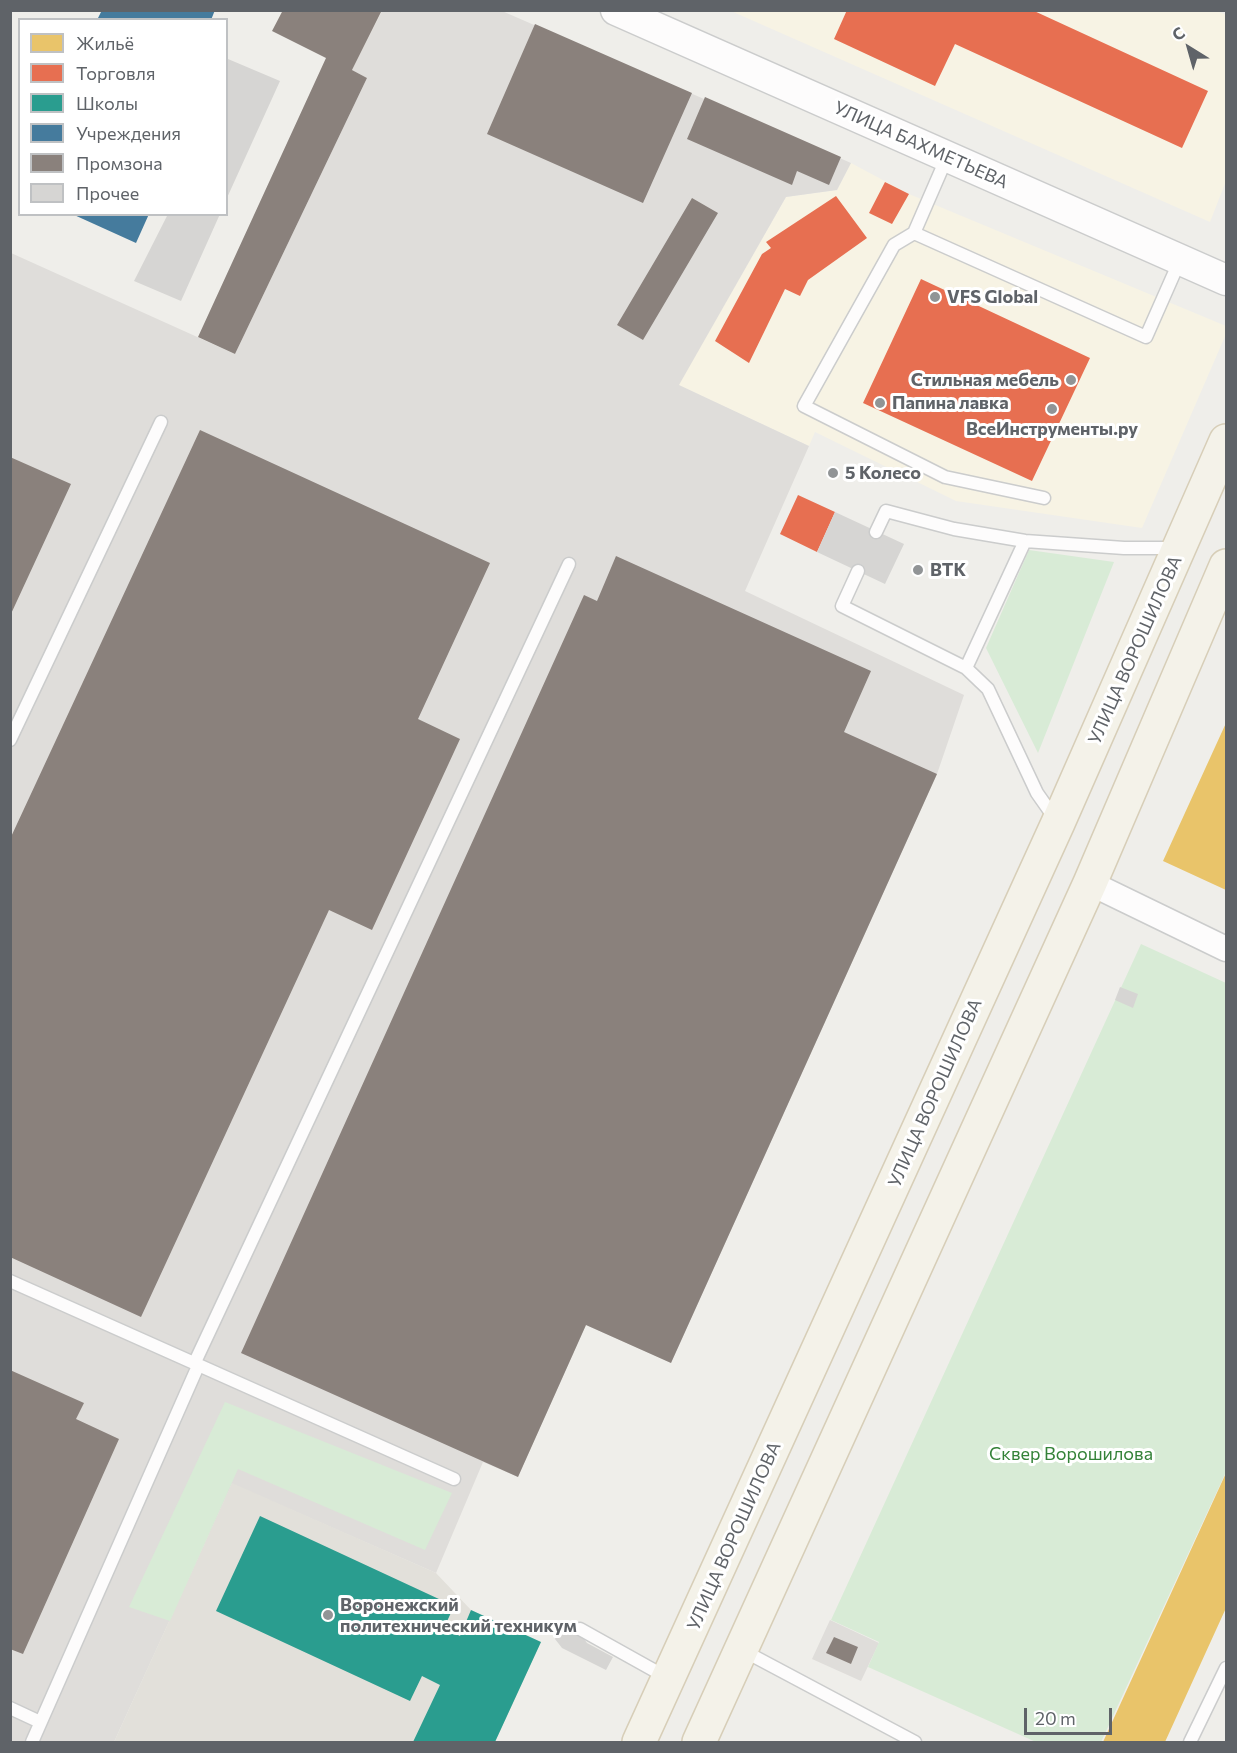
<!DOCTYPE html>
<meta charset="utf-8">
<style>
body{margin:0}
#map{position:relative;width:1237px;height:1753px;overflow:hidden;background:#efeeea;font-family:Commissioner,sans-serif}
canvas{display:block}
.frame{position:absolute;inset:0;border:12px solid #5f6368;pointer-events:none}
.legend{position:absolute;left:18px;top:18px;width:210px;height:198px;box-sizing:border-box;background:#fff;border:2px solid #bfc1c3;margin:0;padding:8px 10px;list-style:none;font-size:18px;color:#5f6368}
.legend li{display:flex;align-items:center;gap:12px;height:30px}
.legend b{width:30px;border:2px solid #bfc1c3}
.north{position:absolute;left:1159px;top:18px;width:60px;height:60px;-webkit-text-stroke:4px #fff;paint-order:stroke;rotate:323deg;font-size:16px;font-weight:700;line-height:24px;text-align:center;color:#5f6368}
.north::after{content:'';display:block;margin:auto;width:21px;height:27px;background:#5f6368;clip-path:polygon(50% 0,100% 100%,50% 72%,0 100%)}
.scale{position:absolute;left:1024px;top:1708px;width:88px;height:27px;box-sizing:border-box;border:3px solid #5f6368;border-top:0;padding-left:8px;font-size:18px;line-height:21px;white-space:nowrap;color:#5f6368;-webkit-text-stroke:4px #fff;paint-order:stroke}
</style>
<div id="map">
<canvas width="1237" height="1753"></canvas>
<div class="frame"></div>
<ul class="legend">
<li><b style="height:16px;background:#e9c46a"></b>Жильё</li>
<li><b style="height:16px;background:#e76f51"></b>Торговля</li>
<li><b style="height:16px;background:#2a9d8f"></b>Школы</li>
<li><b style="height:16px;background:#457b9d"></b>Учреждения</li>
<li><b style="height:16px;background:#8a817c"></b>Промзона</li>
<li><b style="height:16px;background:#d6d5d3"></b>Прочее</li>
</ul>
<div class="north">С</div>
<div class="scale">20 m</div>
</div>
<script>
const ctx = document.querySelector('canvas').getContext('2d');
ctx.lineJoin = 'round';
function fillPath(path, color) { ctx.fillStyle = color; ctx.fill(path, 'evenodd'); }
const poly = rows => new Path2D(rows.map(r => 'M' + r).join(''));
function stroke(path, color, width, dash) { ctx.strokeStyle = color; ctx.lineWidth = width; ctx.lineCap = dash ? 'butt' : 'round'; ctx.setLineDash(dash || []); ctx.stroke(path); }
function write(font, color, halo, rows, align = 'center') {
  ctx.font = font + ' Commissioner,sans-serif'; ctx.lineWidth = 6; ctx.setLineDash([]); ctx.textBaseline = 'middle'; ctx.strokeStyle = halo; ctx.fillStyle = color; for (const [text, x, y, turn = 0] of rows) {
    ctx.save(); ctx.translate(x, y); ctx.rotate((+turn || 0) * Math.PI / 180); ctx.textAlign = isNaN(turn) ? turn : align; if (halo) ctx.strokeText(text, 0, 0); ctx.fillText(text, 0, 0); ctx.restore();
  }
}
fillPath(poly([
 [731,11,1217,11,1226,15,1226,181,1210,222],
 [851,163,909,194,1226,326,1226,334,1142,528,956,501,815,432,809,446,678,385,786,197,837,190]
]), '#f7f3e4');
fillPath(poly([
 [382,11,502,11,851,163,837,190,786,197,679,385,809,446,745,591,964,695,937,774,671,1363,586,1325,518,1477,483,1462,436,1573,232,1484,114,1742,11,1742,11,253,235,354,367,78,352,70],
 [830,1620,879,1643,861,1681,812,1659]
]), '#dfddda');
fillPath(poly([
 [232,1483,436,1573,471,1610,541,1642,495,1742,114,1742]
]), '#e2e0da');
fillPath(poly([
 [1029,550,1114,562,1038,753,986,648],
 [1141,944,1226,983,1226,1472,1101,1742,1036,1742,868,1667,879,1642,831,1620],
 [225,1402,452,1493,425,1550,238,1469,170,1621,129,1607]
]), '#d8ebd6');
fillPath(poly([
 [1226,723,1226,890,1163,861],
 [1226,1473,1226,1608,1165,1742,1103,1742]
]), '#e9c46a');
fillPath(poly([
 [847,10,1032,10,1208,91,1182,148,955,44,935,86,834,39],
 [885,182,909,194,892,224,869,213],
 [836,196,867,238,808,280,800,296,785,289,749,363,715,341,762,254,771,248,766,242],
 [921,279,1090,358,1032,481,863,403],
 [798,495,835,512,817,552,780,534]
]), '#e76f51');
fillPath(poly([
 [260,1516,454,1606,444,1628,460,1636,471,1610,541,1642,495,1742,413,1742,440,1685,422,1676,410,1701,216,1611]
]), '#2a9d8f');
fillPath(poly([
 [102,10,215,10,211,20,97,20],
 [72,214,149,214,136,243]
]), '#457b9d');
fillPath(poly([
 [283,10,382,10,352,70,367,78,235,354,198,337,326,58,272,31],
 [535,24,692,93,643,203,487,134],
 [705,97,841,157,829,185,797,171,792,185,687,139],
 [692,198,718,213,643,340,617,325],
 [200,430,490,563,418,719,460,739,372,930,329,910,141,1317,10,1257,10,839],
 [10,457,71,484,10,616],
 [616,556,871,671,844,732,937,774,671,1363,586,1325,518,1477,241,1353,584,595,597,601],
 [10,1370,84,1403,76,1419,119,1439,23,1654,10,1649],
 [834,1637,858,1647,851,1664,826,1653]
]), '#8a817c');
fillPath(poly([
 [228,59,280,81,226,200,226,62],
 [168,214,220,214,181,301,134,281],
 [835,512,904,544,885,584,817,552],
 [1120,987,1138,994,1133,1008,1115,1000],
 [562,1625,579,1632,587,1643,613,1657,606,1670,562,1648,555,1639]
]), '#d6d5d3');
const service = poly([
 [914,233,947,157],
 [1044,498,945,477,804,406,894,245,914,233,1146,337,1180,260],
 [876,532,886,511,954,529,1025,541,1124,548,1175,548],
 [858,571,842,606,966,668,988,689,1037,793,1056,820],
 [966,668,1025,541],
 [10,740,161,422],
 [10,1281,454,1479],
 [195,1362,569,564],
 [580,1629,666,1677],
 [742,1650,915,1742],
 [10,1708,40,1722],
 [32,1742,198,1366],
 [1190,1742,1226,1668]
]);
const minor = poly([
 [1090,883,1226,949]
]);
const tertiary = poly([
 [616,10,1226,280]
]);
const primary = poly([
 [639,1742,1058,823,1226,441],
 [699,1742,1090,883,1226,566]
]);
stroke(service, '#cbcccc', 15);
stroke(minor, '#cbcccc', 27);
stroke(tertiary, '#cbcccc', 33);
stroke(primary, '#d7ceb8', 36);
stroke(service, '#fdfcfc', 12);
stroke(minor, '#fdfcfc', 24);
stroke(tertiary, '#fdfcfc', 30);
stroke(primary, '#f4f2e9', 33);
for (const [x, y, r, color] of [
 [935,297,6,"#919496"],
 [1071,380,6,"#919496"],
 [880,403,6,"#919496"],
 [1052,409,6,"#919496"],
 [833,473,6,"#919496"],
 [918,570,6,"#919496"],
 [328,1615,6,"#919496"]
]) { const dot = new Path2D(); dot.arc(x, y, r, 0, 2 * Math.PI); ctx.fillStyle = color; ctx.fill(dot); stroke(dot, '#fff', 2); }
write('18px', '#5f6368', '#fff', [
 ["УЛИЦА БАХМЕТЬЕВА",921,145,24],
 ["УЛИЦА ВОРОШИЛОВА",1135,650,-66],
 ["УЛИЦА ВОРОШИЛОВА",935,1093,-66],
 ["УЛИЦА ВОРОШИЛОВА",734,1536,-66]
]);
write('bold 18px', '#5f6368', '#fff', [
 ["VFS Global",947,297],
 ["Стильная мебель",1059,380,"right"],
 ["Папина лавка",892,403],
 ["ВсеИнструменты.ру",1052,429,"center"],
 ["5 Колесо",845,473],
 ["ВТК",930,570],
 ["Воронежский",340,1605],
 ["политехнический техникум",340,1626]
], 'left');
write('18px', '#348238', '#fff', [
 ["Сквер Ворошилова",1071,1454]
]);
</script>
